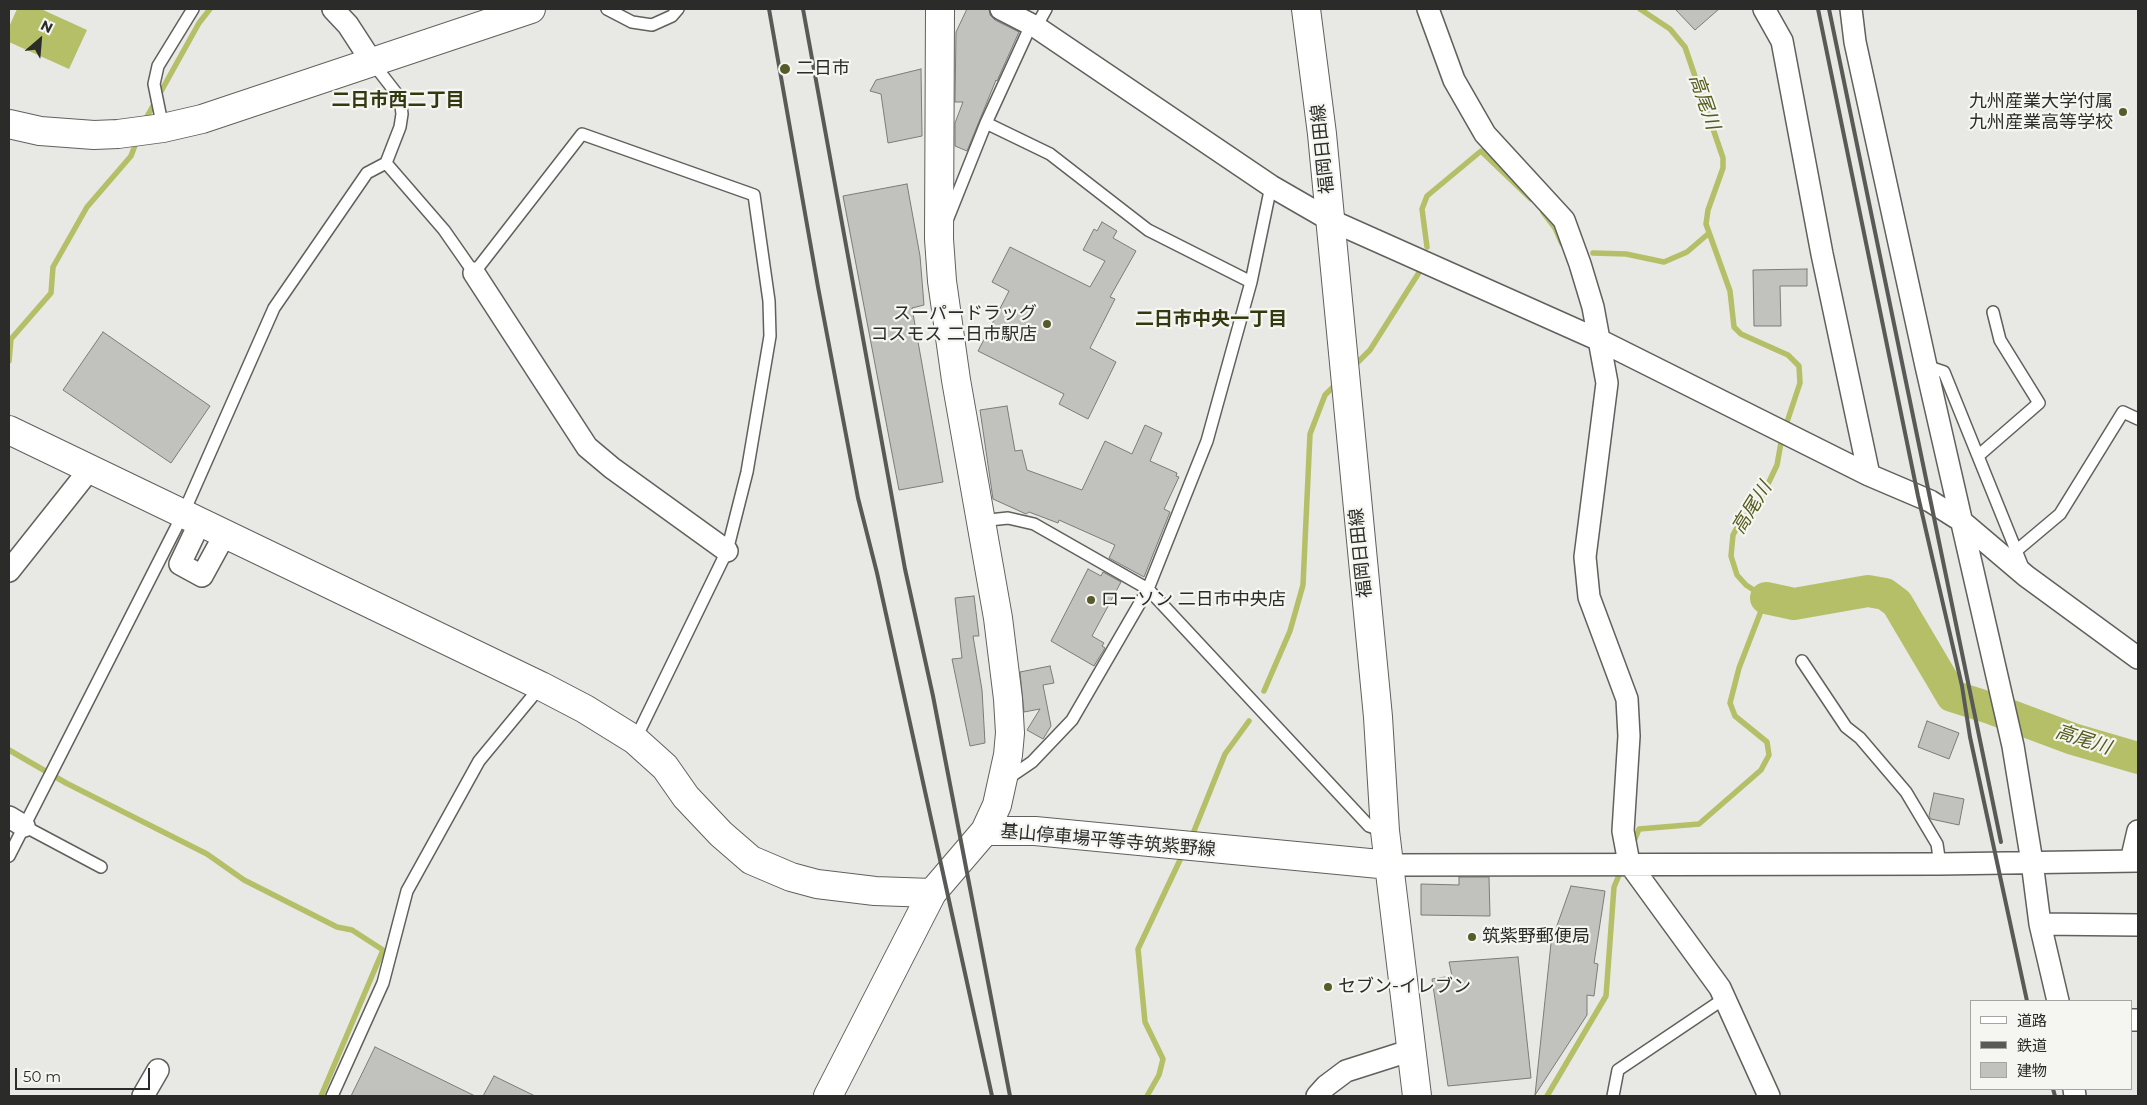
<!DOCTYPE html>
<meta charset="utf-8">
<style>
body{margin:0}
#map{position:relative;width:2147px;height:1105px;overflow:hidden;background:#e8e9e4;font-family:Montserrat,"Noto Sans JP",sans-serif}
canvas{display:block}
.frame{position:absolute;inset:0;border:10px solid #2b2b29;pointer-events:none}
.legend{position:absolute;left:1970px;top:1000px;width:162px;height:90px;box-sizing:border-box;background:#f5f6f1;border:1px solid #a4a5a1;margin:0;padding:6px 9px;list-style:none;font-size:15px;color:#2b2b29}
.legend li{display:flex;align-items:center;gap:10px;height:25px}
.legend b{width:25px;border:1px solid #a4a5a1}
.north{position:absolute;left:15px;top:15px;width:50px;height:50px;-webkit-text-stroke:4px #f5f6f1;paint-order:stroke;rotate:27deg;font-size:14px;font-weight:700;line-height:20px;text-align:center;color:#2b2b29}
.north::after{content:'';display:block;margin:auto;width:18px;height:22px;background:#2b2b29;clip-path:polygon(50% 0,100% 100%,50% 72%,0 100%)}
.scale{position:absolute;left:15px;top:1068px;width:135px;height:22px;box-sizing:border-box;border:2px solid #2b2b29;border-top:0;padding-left:6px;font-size:15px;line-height:18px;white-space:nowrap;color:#2b2b29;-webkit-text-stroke:4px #f5f6f1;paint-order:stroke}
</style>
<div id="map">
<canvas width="2147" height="1105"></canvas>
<div class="frame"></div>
<ul class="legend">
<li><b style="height:6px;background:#fff"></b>道路</li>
<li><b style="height:6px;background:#595a57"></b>鉄道</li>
<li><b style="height:14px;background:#c1c2bd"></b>建物</li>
</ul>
<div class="north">N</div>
<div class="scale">50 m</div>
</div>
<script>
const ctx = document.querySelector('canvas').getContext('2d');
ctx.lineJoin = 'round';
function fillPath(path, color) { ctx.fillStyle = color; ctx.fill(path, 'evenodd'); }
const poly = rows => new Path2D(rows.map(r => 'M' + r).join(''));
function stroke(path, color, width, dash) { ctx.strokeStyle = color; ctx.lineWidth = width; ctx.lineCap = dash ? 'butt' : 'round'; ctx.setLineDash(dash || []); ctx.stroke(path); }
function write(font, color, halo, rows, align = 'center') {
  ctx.font = font + ' Montserrat,"Noto Sans JP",sans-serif'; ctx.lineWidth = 4.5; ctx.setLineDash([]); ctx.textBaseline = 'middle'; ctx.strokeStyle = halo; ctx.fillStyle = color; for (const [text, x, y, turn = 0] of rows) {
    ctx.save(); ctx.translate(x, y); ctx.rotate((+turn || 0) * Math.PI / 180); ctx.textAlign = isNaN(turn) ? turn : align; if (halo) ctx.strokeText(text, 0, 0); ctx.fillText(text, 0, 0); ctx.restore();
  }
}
fillPath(poly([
 [17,9,41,9,87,30,69,69,9,42,9,27]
]), '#b5bf68');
stroke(poly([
 [1640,9,1670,29,1685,47,1723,158,1723,168,1708,210,1706,224,1730,291,1734,327,1741,334,1788,355,1799,366,1800,383,1785,428],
 [144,122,199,23,210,9],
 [1543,212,1555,228,1562,244],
 [1427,247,1422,209,1427,196,1481,151,1531,199],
 [1593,253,1626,254,1664,262,1687,252,1708,234],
 [9,361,11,339,51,293,53,267,87,207,131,156,137,140],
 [1355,365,1370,350,1420,271],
 [1264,691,1290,631,1303,585,1310,434,1325,395,1335,385],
 [9,750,66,783,207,854,244,880,337,927,352,930,383,950,321,1096],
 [1192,836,1225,754,1249,721],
 [1633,844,1639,829,1699,824,1761,770,1769,755,1767,742,1735,716,1730,703,1739,668,1766,598,1746,585,1737,575,1731,556,1733,535,1741,520,1757,507,1777,465,1782,437],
 [1147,1096,1159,1075,1163,1059,1145,1022,1138,949,1180,860],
 [1547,1096,1606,996,1614,887,1622,868]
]), '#b5bf68', 5.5);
stroke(poly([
 [1766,598,1794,604,1868,591,1885,594,1897,603,1952,696,1990,708,2073,739,2138,758]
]), '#b5bf68', 32);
const building = poly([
 [967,9,989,9,990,15,995,20,1019,32,997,81,996,80,967,151,955,146,955,123,963,102,955,102,956,32,967,9],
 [1675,9,1719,9,1695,30,1675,9],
 [921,69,922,136,888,143,881,94,870,91,876,80,921,69],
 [907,184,920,256,924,305,912,308,943,482,899,490,843,196,907,184],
 [1102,222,1117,231,1113,238,1136,251,1110,297,1115,299,1090,348,1116,362,1088,419,1059,404,1064,394,978,351,1009,291,992,282,1010,247,1090,287,1105,261,1083,250,1094,229,1097,231,1102,222],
 [1807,269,1807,286,1780,286,1781,326,1754,326,1753,270,1807,269],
 [103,332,210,406,171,463,63,390,103,332],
 [1007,406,1015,451,1022,450,1027,470,1082,490,1105,441,1132,454,1145,425,1162,433,1150,461,1177,473,1176,476,1179,477,1164,509,1170,512,1144,577,1109,558,1115,545,1059,520,1058,523,1029,512,1026,514,993,499,980,410,1007,406],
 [1088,569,1101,576,1103,572,1121,582,1092,636,1104,643,1102,646,1105,648,1094,666,1051,641,1088,569],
 [974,596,979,636,973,636,982,690,985,743,970,746,952,659,962,658,955,598,974,596],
 [1050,666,1054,683,1043,685,1051,726,1043,739,1027,730,1040,709,1024,712,1020,672,1050,666],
 [1927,721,1959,733,1949,759,1918,747,1927,721],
 [1934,793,1964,799,1959,825,1931,819,1929,816,1934,793],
 [1459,877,1489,877,1490,916,1421,915,1421,884,1459,885,1459,877],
 [1571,886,1605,891,1594,963,1598,964,1594,996,1587,995,1587,1015,1535,1095,1552,934,1554,934,1571,886],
 [1518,957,1531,1078,1448,1086,1432,979,1452,976,1449,962,1518,957],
 [375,1047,475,1096,351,1096,375,1047],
 [494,1076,535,1096,483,1096,494,1076]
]);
fillPath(building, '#c1c2bd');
stroke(building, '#7b7b77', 1);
const lane = poly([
 [607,9,632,22,652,25,672,16,678,9],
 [1036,27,1046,9],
 [986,123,1050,154,1148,230,1251,282],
 [163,128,154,84,158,66,193,9],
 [386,163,444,230,474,273,582,134,754,195,769,301,770,336,747,472,727,551,635,740],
 [948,218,986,123,1031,25],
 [1926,366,1944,372,2024,570],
 [1978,456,2039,403,2000,340,1993,312],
 [980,521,1008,518,1034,524,1148,589,1369,826,1384,831],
 [2016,551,2060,514,2123,412,2138,419],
 [1802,661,1846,727,1860,738,1906,792,1937,844,1940,864],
 [1007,779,1032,762,1072,720,1148,589,1207,441,1251,282,1271,186],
 [24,826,101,867],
 [9,856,183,514,274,308,367,173,386,163,400,127,402,114,400,98,372,62],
 [332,1096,383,983,407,891,479,761,541,686],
 [1613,1096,1618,1070,1725,998]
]);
const street = poly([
 [333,9,348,25,372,62],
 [1001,9,1036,27,1271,186,1330,220,1599,340,1869,475,1930,501,1960,520,2026,576,2138,658],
 [1428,9,1454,80,1485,134,1564,220,1580,264,1593,307,1607,383,1585,557,1589,597,1627,699,1629,736,1623,831,1629,863,1720,988,1769,1096],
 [1764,9,1782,41,1822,254,1869,475],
 [1851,9,1855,42,1926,366,2013,746,2032,862,2040,924,2058,1001],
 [474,273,587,447,612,468,727,551],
 [200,522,180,564,202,576,225,534],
 [9,571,90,469],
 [9,817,24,826],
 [2131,861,2138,831],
 [1390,865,1940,864,2138,861],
 [2040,924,2138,925],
 [2131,1020,2138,1020],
 [2074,1089,2075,1096],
 [143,1096,158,1070],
 [1317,1096,1326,1086,1346,1071,1412,1050]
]);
const secondary = poly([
 [1306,9,1322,134,1378,717,1385,831,1417,1096],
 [9,124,40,131,94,135,118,134,163,128,202,119,531,9],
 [9,430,541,686,585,709,635,740,665,767,686,797,721,834,751,860,791,877,817,884,875,891,932,893],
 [985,831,1035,831,1390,865],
 [828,1096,932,893,985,831,997,805,1008,755,1010,733,1008,699,998,618,956,380,942,281,939,239,940,9]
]);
stroke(lane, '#60605c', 14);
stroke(street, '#60605c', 24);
stroke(secondary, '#60605c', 30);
stroke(lane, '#fff', 11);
stroke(street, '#fff', 21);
stroke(secondary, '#fff', 28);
stroke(poly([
 [769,9,818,287,858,498,877,573,992,1096],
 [803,9,905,569,933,696,1010,1096],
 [1818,9,1918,496,1962,686,1970,737,2027,1001],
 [1829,9,2001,842],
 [2053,1089,2055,1096]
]), '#595a57', 4);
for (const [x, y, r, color] of [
 [785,69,6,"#565b29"],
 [2123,112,5,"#565b29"],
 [1047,324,5,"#565b29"],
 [1091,600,5,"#565b29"],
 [1472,937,5,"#565b29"],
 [1328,987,5,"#565b29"]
]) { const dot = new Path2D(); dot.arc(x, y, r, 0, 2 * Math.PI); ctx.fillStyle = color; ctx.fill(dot); stroke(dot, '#f5f6f1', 2); }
write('18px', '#2b2b29', '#f5f6f1', [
 ["二日市",796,69],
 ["九州産業大学付属",2113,102,"right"],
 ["九州産業高等学校",2113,123,"right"],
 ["スーパードラッグ",1037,314,"right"],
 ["コスモス 二日市駅店",1037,335,"right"],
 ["ローソン 二日市中央店",1101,600],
 ["筑紫野郵便局",1482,937],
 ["セブン-イレブン",1338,987]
], 'left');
write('18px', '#2b2b29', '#f5f6f1', [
 ["福岡日田線",1323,149,-96],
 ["福岡日田線",1361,553,-96],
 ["基山停車場平等寺筑紫野線",1108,841,5]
]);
write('bold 19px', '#34380f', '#f5f6f1', [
 ["二日市西二丁目",398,100],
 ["二日市中央一丁目",1211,319]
]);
write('italic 19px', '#555b1b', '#f5f6f1', [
 ["高尾川",1704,102,71],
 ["高尾川",1752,508,-58],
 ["高尾川",2083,740,18]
]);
</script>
